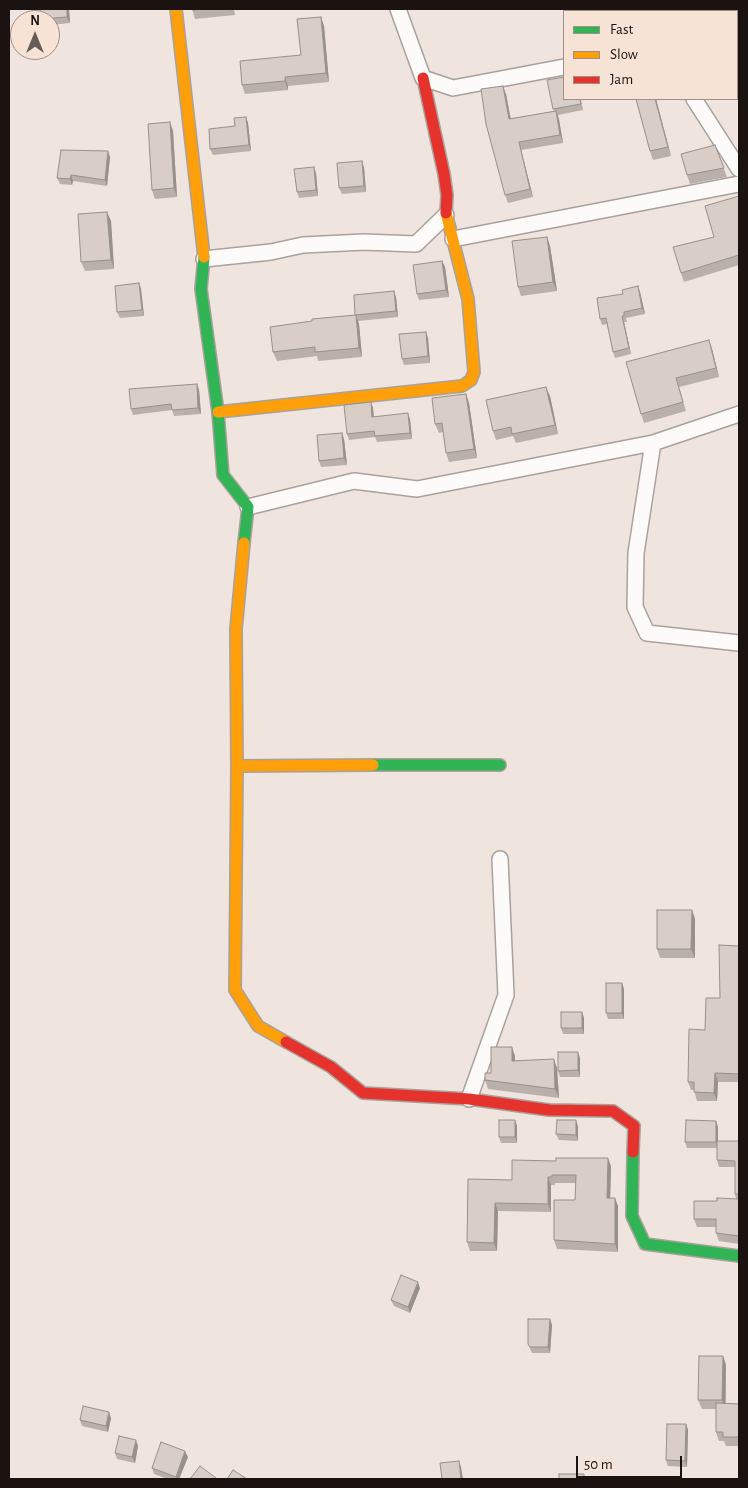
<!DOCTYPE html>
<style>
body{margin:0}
#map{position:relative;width:748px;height:1488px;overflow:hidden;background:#efe4de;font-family:"Alegreya Sans",sans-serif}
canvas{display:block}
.frame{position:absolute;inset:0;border:10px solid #1a130f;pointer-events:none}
.legend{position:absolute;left:563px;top:10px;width:175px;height:90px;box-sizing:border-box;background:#f7e2d6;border:1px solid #9f8f86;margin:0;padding:6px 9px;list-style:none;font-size:15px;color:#1a130f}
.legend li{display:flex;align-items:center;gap:10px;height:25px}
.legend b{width:25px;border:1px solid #9f8f86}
.north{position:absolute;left:10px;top:10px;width:50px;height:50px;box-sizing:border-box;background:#f7e2d6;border:1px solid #9f8f86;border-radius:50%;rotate:0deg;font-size:14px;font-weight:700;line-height:20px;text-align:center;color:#1a130f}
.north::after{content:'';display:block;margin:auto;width:18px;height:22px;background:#655c57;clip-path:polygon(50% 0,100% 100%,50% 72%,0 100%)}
.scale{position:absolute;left:576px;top:1456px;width:106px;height:22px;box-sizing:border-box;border:2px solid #1a130f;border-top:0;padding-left:6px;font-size:15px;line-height:18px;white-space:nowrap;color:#1a130f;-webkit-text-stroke:4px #f7e2d6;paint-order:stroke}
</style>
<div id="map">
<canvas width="748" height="1488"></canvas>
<div class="frame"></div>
<ul class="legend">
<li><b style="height:6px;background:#30b455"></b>Fast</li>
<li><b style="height:6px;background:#ff9f0a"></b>Slow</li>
<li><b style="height:6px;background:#e5322d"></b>Jam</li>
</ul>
<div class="north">N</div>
<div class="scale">50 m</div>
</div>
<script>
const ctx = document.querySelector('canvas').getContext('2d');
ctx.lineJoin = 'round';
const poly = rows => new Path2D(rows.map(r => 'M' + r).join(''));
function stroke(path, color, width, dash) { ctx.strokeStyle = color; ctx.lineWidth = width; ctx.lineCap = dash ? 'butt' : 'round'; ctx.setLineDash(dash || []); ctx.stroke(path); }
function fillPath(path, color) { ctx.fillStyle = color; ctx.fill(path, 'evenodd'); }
const street = poly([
 [398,9,423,78,453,88,564,67],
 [639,9,641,11],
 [737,22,739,21],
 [694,99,739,169],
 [453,239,739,184],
 [204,259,271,252,303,245,364,242,416,244,446,215],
 [653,443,636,553,635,607,647,633,739,643],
 [248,507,354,481,417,489,653,443,739,414],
 [469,1099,506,995,500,859]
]);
const fast = poly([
 [204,257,201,289,218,412,223,475,248,507,244,543],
 [373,765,500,765],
 [633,1152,632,1216,645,1244,739,1256]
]);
const slow = poly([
 [176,9,204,257],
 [218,412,462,386,471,380,474,372,468,299,446,213],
 [244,543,236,629,237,766,373,765],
 [237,766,235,990,258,1026,286,1042]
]);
const jam = poly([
 [423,78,444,174,447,195,446,213],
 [286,1042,331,1067,363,1093,469,1099,549,1110,613,1111,634,1126,633,1152]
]);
stroke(street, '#a9a19c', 18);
stroke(fast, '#a9a19c', 14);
stroke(slow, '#a9a19c', 14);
stroke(jam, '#a9a19c', 14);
stroke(street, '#fdfbfa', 15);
stroke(fast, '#30b455', 11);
stroke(slow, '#ff9f0a', 11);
stroke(jam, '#e5322d', 11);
fillPath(poly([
 [40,9,69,9,70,23,50,25,50,20,41,20],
 [192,9,234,9,235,15,195,19],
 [321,17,324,26,329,82,288,86,288,90,245,94,242,85,301,55],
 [506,94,511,119,554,111,553,109,581,99,583,110,558,115,563,143,521,150,533,197,508,203,505,195],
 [636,99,656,99,671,156,653,160,650,151],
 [246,117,248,123,251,151,213,155,210,149],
 [170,122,173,131,177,197,155,199,152,190],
 [715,145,727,177,690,184,687,175],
 [110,157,107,186,73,181,72,185,60,184,57,178],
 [364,167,366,192,342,194,339,188],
 [316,173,318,196,299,198,297,192],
 [739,196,739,265,684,282,681,273,714,237],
 [111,221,114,269,85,271,81,262],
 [547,237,550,246,557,291,521,296,518,287],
 [442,261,445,267,449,297,419,300,417,294],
 [139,283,141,289,144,316,120,318,117,312],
 [640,292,645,314,626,318,627,322,624,322,631,354,615,358,613,352,607,324,602,325,600,319],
 [396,297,398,317,358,321,359,324,362,357,318,361,317,356,277,361,273,352],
 [426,332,428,338,430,363,404,365,402,359],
 [709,340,712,349,719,377,679,387,686,411,644,423,641,414],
 [197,384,199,390,201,414,174,416,172,410,133,415,131,409],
 [466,394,469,403,477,458,449,462,446,453,443,432,439,433,435,424],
 [550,396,558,434,516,443,513,436,496,440,493,431],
 [371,402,373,408,374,417,410,419,412,439,377,442,375,437,349,440,347,434],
 [342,433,344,439,347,465,321,467,319,461],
 [692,910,695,919,695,958,660,958,657,949],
 [739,946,739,1082,718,1082,717,1101,697,1101,694,1090,691,1090,688,1082,705,1030,720,998],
 [622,983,624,989,624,1019,608,1019,606,1013],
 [582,1012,584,1018,584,1034,563,1034,561,1028],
 [515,1056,515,1061,557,1068,559,1098,488,1089,485,1080,491,1073],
 [580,1058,580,1077,560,1077,558,1071],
 [515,1120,517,1126,517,1143,501,1143,499,1137],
 [716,1121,718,1127,718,1141,739,1141,739,1244,719,1241,716,1233,716,1227,697,1227,694,1219,717,1201,736,1199,735,1194,735,1167,719,1167,717,1160,717,1148,687,1148,685,1142],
 [578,1126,578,1141,559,1140,556,1134],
 [611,1166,610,1198,618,1206,618,1252,557,1249,554,1240,575,1200,576,1183,555,1183,555,1185,551,1185,551,1212,498,1211,497,1251,470,1251,467,1242,512,1180],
 [420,1288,410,1313,394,1306,391,1300],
 [550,1319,552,1325,550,1353,532,1353,528,1344],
 [723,1356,726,1365,726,1403,739,1404,739,1446,726,1446,724,1441,719,1441,716,1432,716,1409,702,1409,698,1400],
 [111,1418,108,1432,82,1426,80,1420],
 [686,1424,688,1430,687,1467,668,1466,666,1460],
 [138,1446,135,1463,117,1459,115,1453],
 [188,1457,179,1479,168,1479,154,1474,152,1468]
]), '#bab0ab');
fillPath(poly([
 [67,9,69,9,70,23,67,17],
 [321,17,324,26,329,82,326,73],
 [285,77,288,86,288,90,285,81],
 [503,86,506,94,512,127,509,119],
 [655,99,656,99,671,156,668,147],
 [556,111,559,119,563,143,560,135],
 [246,117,248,123,251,151,249,145],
 [170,122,173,131,177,197,174,188],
 [519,142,521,150,533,197,530,189],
 [108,151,110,157,107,186,105,180],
 [362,161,364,167,366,192,364,186],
 [314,167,316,173,318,196,316,190],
 [71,175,73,181,72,185,70,179],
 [107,212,111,221,114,269,111,260],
 [547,237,550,246,557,291,553,282],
 [442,261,445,267,449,297,446,290],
 [139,283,141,289,144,316,142,310],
 [638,286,640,292,645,314,642,308],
 [394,291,396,297,398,317,396,311],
 [356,315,359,324,362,357,359,348],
 [622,316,624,322,631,354,629,348],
 [426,332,428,338,430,363,428,356],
 [709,340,712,349,719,377,716,368],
 [197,384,199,390,201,414,198,408],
 [546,387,550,396,558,434,555,425],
 [466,394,469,403,477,458,474,449],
 [371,402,373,408,374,423,372,417],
 [408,413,410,419,412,439,410,433],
 [342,433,344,439,347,465,344,458],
 [692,910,695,919,695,958,691,949],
 [622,983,624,989,624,1019,622,1013],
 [582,1012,584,1018,584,1034,582,1028],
 [512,1047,515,1056,515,1070,512,1061],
 [578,1052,580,1058,580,1077,578,1070],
 [554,1059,557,1068,559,1098,555,1089],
 [715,1073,718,1082,717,1101,714,1093],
 [515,1120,517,1126,517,1143,515,1137],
 [576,1120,578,1126,578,1141,576,1135],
 [716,1121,718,1127,718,1148,716,1142],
 [608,1158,611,1166,610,1206,607,1198],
 [548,1177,551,1185,551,1212,548,1204],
 [615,1198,618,1206,618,1252,615,1244],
 [495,1203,498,1211,497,1251,494,1243],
 [418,1282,420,1288,410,1313,408,1307],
 [550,1319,552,1325,550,1353,548,1347],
 [723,1356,726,1365,725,1409,722,1400],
 [109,1412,111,1418,108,1432,106,1426],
 [686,1424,688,1430,687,1467,685,1461],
 [136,1440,138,1446,135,1463,132,1457],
 [185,1451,188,1457,179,1479,176,1479,176,1477],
 [459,1461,461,1467,463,1479,461,1479]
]), '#97908b');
const building = poly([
 [40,9,67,9,67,17,41,19,40,9],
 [192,9,205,9,192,10,192,9],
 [321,17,326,73,285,77,285,81,242,85,240,61,301,55,297,19,321,17],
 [564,77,564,99,580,99,581,104,553,109,547,80,564,77],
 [503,86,509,119,556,111,560,135,519,142,530,189,505,195,486,124,481,89,503,86],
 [636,99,655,99,668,147,650,151,636,99],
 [246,117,249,145,210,149,209,129,235,126,234,118,246,117],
 [170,122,174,188,152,190,148,124,170,122],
 [715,145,724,168,687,175,681,154,715,145],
 [61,150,108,151,105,180,71,175,70,179,57,178,61,150],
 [362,161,364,186,339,188,337,163,362,161],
 [314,167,316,190,297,192,294,169,314,167],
 [739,196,739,255,681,273,673,247,714,237,705,206,739,196],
 [107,212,111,260,81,262,78,214,107,212],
 [547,237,553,282,518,287,512,241,547,237],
 [442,261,446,290,417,294,413,265,442,261],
 [139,283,142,310,117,312,115,286,139,283],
 [638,286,642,308,624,312,624,316,622,316,629,348,613,352,606,318,600,319,597,298,623,294,622,290,638,286],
 [394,291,396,311,355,315,354,295,394,291],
 [356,315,359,348,315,352,315,347,273,352,270,327,312,321,312,319,356,315],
 [426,332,428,356,402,359,399,334,426,332],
 [709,340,716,368,676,378,683,402,641,414,626,362,709,340],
 [197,384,198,408,172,410,171,404,131,409,129,389,197,384],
 [546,387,555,425,512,434,511,427,493,431,486,400,546,387],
 [466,394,474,449,446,453,442,423,435,424,432,398,466,394],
 [371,402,372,417,408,413,410,433,375,436,374,431,347,434,344,405,371,402],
 [342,433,344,458,319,461,317,435,342,433],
 [657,910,692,910,691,949,657,949,657,910],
 [719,945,739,946,739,1074,715,1073,714,1093,694,1092,694,1082,688,1082,689,1029,705,1030,706,998,720,998,719,945],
 [606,983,622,983,622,1013,606,1013,606,983],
 [561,1012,582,1012,582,1028,561,1028,561,1012],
 [491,1047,512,1047,512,1061,554,1059,555,1089,485,1080,485,1073,491,1073,491,1047],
 [558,1052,578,1052,578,1070,558,1071,558,1052],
 [499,1120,515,1120,515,1137,499,1137,499,1120],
 [557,1120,576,1120,576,1135,556,1134,557,1120],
 [686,1120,716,1121,716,1142,685,1142,686,1120],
 [717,1141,739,1141,739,1194,735,1194,735,1161,717,1160,717,1141],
 [556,1158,608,1158,607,1198,615,1198,615,1244,554,1240,554,1200,575,1200,576,1175,552,1175,552,1177,548,1177,548,1204,495,1203,494,1243,467,1242,468,1179,512,1180,512,1160,556,1161,556,1158],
 [717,1198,739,1199,739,1236,716,1233,716,1219,694,1219,694,1201,717,1201,717,1198],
 [401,1275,418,1282,408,1307,391,1300,401,1275],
 [528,1319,550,1319,548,1347,530,1347,528,1344,528,1319],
 [699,1356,723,1356,722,1400,698,1400,699,1356],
 [716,1403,739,1404,739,1437,723,1437,723,1432,716,1432,716,1403],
 [83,1406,109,1412,106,1426,80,1420,83,1406],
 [667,1424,686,1424,685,1461,666,1460,667,1424],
 [119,1436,136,1440,132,1457,115,1453,119,1436],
 [161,1442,185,1451,176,1477,152,1468,161,1442],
 [459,1461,461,1479,442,1479,440,1463,459,1461],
 [200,1466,216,1478,216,1479,190,1479,200,1466],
 [233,1470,247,1479,227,1479,233,1470],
 [559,1474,584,1474,584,1479,559,1479,559,1474]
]);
fillPath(building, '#d8cdc7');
stroke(building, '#97908b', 1);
</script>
